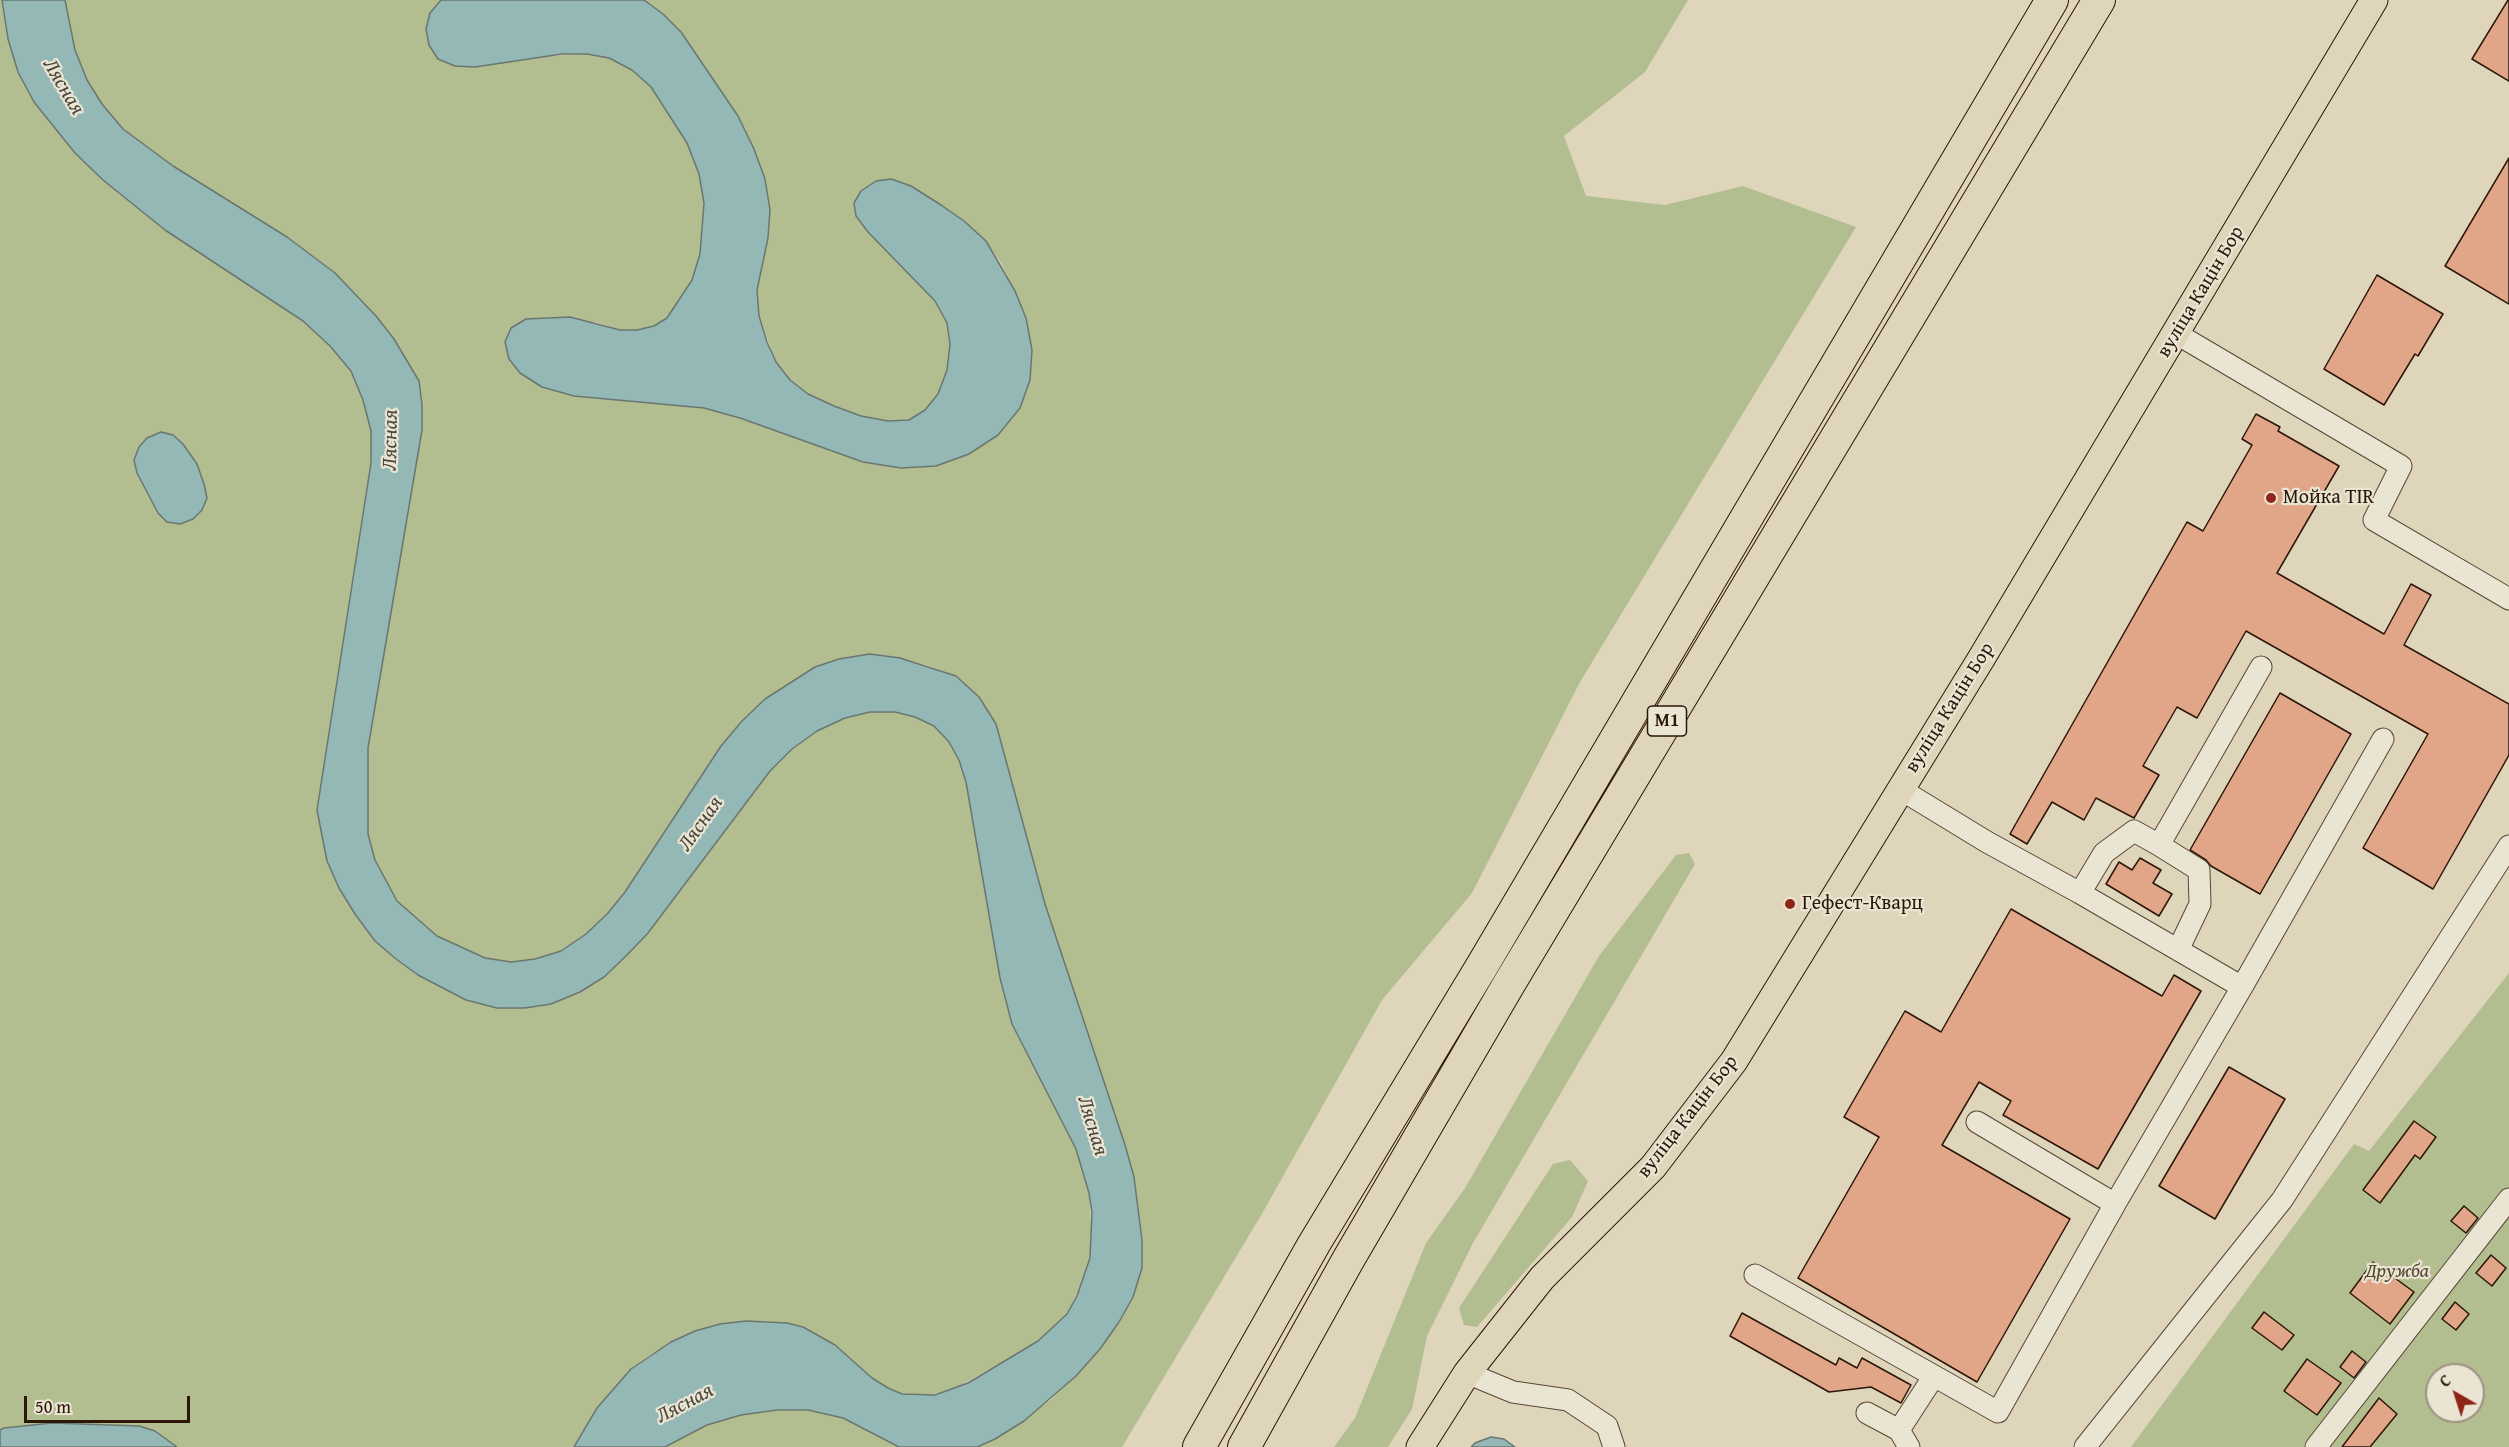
<!DOCTYPE html>
<meta charset="utf-8">
<style>
body{margin:0}
#map{position:relative;width:2509px;height:1447px;overflow:hidden;background:#dfd5bb;font-family:"Gentium Book Plus",serif}
canvas{display:block}
.north{position:absolute;left:2425px;top:1363px;width:60px;height:60px;box-sizing:border-box;background:#eae4d3;border:2px solid #9e9282;border-radius:50%;rotate:321deg;font-size:16px;font-weight:700;line-height:24px;text-align:center;color:#2b1608}
.north::after{content:'';display:block;margin:auto;width:21px;height:27px;background:#8f2418;clip-path:polygon(50% 0,100% 100%,50% 72%,0 100%)}
.scale{position:absolute;left:24px;top:1396px;width:166px;height:27px;box-sizing:border-box;border:3px solid #2b1608;border-top:0;padding-left:8px;font-size:18px;line-height:21px;white-space:nowrap;color:#2b1608;-webkit-text-stroke:4px #eae4d3;paint-order:stroke}
</style>
<div id="map">
<canvas width="2509" height="1447"></canvas>
<div class="north">С</div>
<div class="scale">50 m</div>
</div>
<script>
const ctx = document.querySelector('canvas').getContext('2d');
ctx.lineJoin = 'round';
function fillPath(path, color) { ctx.fillStyle = color; ctx.fill(path, 'evenodd'); }
const poly = rows => new Path2D(rows.map(r => 'M' + r).join(''));
function stroke(path, color, width, dash) { ctx.strokeStyle = color; ctx.lineWidth = width; ctx.lineCap = dash ? 'butt' : 'round'; ctx.setLineDash(dash || []); ctx.stroke(path); }
function write(font, color, halo, rows, align = 'center') {
  ctx.font = font + ' "Gentium Book Plus",serif'; ctx.lineWidth = 4.5; ctx.setLineDash([]); ctx.textBaseline = 'middle'; ctx.strokeStyle = halo; ctx.fillStyle = color; for (const [text, x, y, turn = 0] of rows) {
    ctx.save(); ctx.translate(x, y); ctx.rotate((+turn || 0) * Math.PI / 180); ctx.textAlign = isNaN(turn) ? turn : align; if (halo) ctx.strokeText(text, 0, 0); ctx.fillText(text, 0, 0); ctx.restore();
  }
}
fillPath(poly([
 [0,0,2,0,8,39,18,72,34,102,75,153,103,180,303,321,330,346,351,371,363,400,371,431,371,463,317,810,327,861,339,888,355,914,375,941,396,959,418,975,466,1000,497,1008,525,1008,551,1004,580,992,604,977,627,955,648,933,770,771,792,749,817,731,845,718,870,712,895,712,915,717,934,726,949,742,959,760,966,782,1000,978,1012,1024,1076,1149,1089,1193,1092,1236,1090,1258,1085,1278,1067,1314,1038,1341,951,1391,919,1396,902,1394,888,1388,872,1378,848,1356,766,1321,720,1324,651,1354,631,1369,597,1408,574,1447,0,1447],
 [65,0,441,0,430,13,475,67,534,57,587,54,609,58,632,70,651,87,669,113,687,143,699,174,704,203,703,228,700,254,692,280,667,318,654,326,637,330,620,330,596,322,511,328,505,342,509,359,542,387,574,396,704,408,740,418,863,462,901,468,1032,350,1026,318,1015,291,1001,263,986,241,964,221,911,186,894,257,935,301,947,323,950,344,947,370,938,394,925,410,909,420,888,421,861,416,834,406,808,394,790,380,776,362,759,316,757,289,765,179,754,150,738,116,681,32,644,0,1688,0,1645,72,1564,136,1586,196,1665,205,1743,186,1856,227,1580,682,1472,893,1382,1000,1263,1212,1122,1447,977,1447,995,1439,1052,1399,1100,1349,1133,1297,1142,1240,1134,1177,1125,1145,1045,904,996,724,956,676,927,665,900,658,815,667,765,699,742,721,721,746,625,892,608,913,586,934,561,951,535,959,511,962,485,958,437,936,397,901,375,860,368,834,368,748,422,430,422,405,419,381,394,339,376,316,335,273,287,237,173,166,123,129,102,104,87,80,75,50],
 [1689,853,1695,864,1473,1243,1427,1336,1412,1409,1388,1447,1334,1447,1355,1418,1426,1243,1465,1188,1599,956,1676,855],
 [2509,973,2509,1447,2131,1447,2354,1144,2369,1151],
 [2437,1375,2473,1375,2473,1411,2437,1411],
 [1570,1160,1588,1181,1572,1217,1477,1327,1464,1325,1459,1308,1553,1164],
 [777,1410,808,1410,843,1418,899,1447,665,1447,707,1425,741,1415]
]), '#b2bd90');
const water = poly([
 [2,0,65,0,75,50,87,80,102,104,123,129,173,166,287,237,335,273,376,316,394,339,419,381,422,405,422,430,368,748,368,834,375,860,397,901,437,936,485,958,511,962,535,959,561,951,586,934,608,913,625,892,721,746,742,721,765,699,815,667,839,659,870,654,900,658,956,676,979,697,996,724,1045,904,1125,1145,1134,1177,1142,1240,1142,1268,1133,1297,1119,1322,1100,1349,1076,1376,1024,1421,995,1439,977,1447,899,1447,843,1418,808,1410,777,1410,741,1415,707,1425,665,1447,574,1447,597,1408,631,1369,671,1342,695,1331,720,1324,746,1321,787,1323,803,1327,835,1345,872,1378,888,1388,902,1394,935,1395,968,1383,1038,1341,1067,1314,1077,1296,1090,1258,1092,1213,1089,1193,1076,1149,1012,1024,1000,978,966,782,959,760,949,742,934,726,915,717,895,712,870,712,845,718,817,731,792,749,770,771,648,933,627,955,604,977,580,992,551,1004,525,1008,497,1008,466,1000,418,975,396,959,375,941,355,914,339,888,327,861,317,810,371,463,371,431,363,400,351,371,330,346,303,321,165,230,103,180,75,153,34,102,18,72,8,39,2,0],
 [441,0,644,0,663,14,681,32,738,116,754,149,765,179,770,210,768,238,757,290,759,316,767,342,776,362,790,380,808,394,834,406,861,416,888,421,909,420,925,410,938,394,947,370,950,344,947,323,935,301,868,232,856,216,854,203,861,191,876,181,891,179,911,186,941,205,964,221,986,241,1015,291,1026,318,1032,350,1030,380,1020,408,998,435,969,454,936,466,901,468,863,462,740,418,704,408,574,396,542,387,520,373,509,359,505,342,511,328,526,319,570,317,620,330,637,330,654,326,667,318,692,280,700,254,704,203,699,174,687,143,651,87,632,70,609,58,587,54,562,54,475,67,455,66,438,59,429,45,426,29,430,13,441,0],
 [161,432,173,435,183,444,197,464,204,484,207,498,202,510,193,519,180,524,167,522,158,513,137,473,134,460,139,447,147,438,161,432],
 [52,1423,139,1426,155,1431,177,1447,0,1447,0,1430,4,1428,52,1423],
 [1491,1437,1504,1439,1515,1447,1471,1447,1475,1443,1491,1437]
]);
fillPath(water, '#94b8b6');
stroke(water, '#6a7770', 1.5);
const building = poly([
 [2508,0,2509,0,2509,81,2472,59,2508,0],
 [2509,158,2509,304,2445,266,2509,158],
 [2377,275,2443,314,2418,356,2415,354,2384,405,2324,369,2377,275],
 [2256,414,2280,427,2278,431,2339,466,2277,573,2384,634,2411,584,2431,595,2404,645,2509,704,2509,755,2433,889,2363,848,2428,734,2246,631,2197,718,2177,707,2143,766,2159,775,2134,818,2096,798,2084,820,2052,802,2027,844,2010,834,2187,522,2203,531,2252,445,2242,439,2256,414],
 [2280,693,2351,734,2260,894,2211,866,2206,860,2190,850,2280,693],
 [2140,858,2161,870,2153,883,2172,894,2159,916,2106,884,2119,862,2132,870,2140,858],
 [2011,909,2162,996,2174,975,2201,991,2098,1169,2003,1115,2011,1101,1979,1082,1942,1145,2070,1219,1977,1382,1798,1278,1879,1137,1844,1117,1905,1011,1941,1032,2011,909],
 [2229,1067,2285,1099,2215,1219,2159,1186,2229,1067],
 [2414,1121,2436,1137,2420,1159,2415,1155,2380,1203,2363,1190,2414,1121],
 [2464,1206,2478,1218,2466,1233,2451,1221,2464,1206],
 [2491,1255,2506,1268,2492,1286,2476,1273,2491,1255],
 [2373,1262,2414,1292,2390,1324,2350,1293,2373,1262],
 [2455,1302,2469,1314,2456,1330,2442,1319,2455,1302],
 [2264,1312,2294,1335,2282,1350,2252,1328,2264,1312],
 [1742,1313,1836,1365,1839,1358,1857,1368,1862,1358,1911,1385,1901,1403,1871,1387,1829,1392,1730,1336,1742,1313],
 [2352,1351,2366,1362,2354,1378,2340,1367,2352,1351],
 [2307,1359,2341,1383,2317,1415,2284,1391,2307,1359],
 [2379,1398,2397,1414,2370,1447,2342,1447,2379,1398]
]);
fillPath(building, '#e1a688');
stroke(building, '#2b1608', 1.5);
const minor = poly([
 [2177,334,2401,466,2374,520,2509,599],
 [1900,789,1987,842,2080,893,2242,987,2383,739],
 [2159,845,2261,667],
 [2080,893,2104,853,2134,831,2159,845,2199,870,2200,904,2178,950],
 [1977,1122,2115,1204,2242,987],
 [1755,1275,1998,1412,2115,1204],
 [1467,1373,1513,1392,1568,1400,1607,1426,1614,1447],
 [1867,1413,1899,1430],
 [1909,1447,1899,1430,1934,1376],
 [2085,1447,2282,1200,2509,846],
 [2316,1447,2509,1199]
]);
const major = poly([
 [1420,1447,1467,1373,1542,1278,1653,1167,1734,1061,1981,659,2374,0]
]);
const highway = poly([
 [1199,1447,1314,1244,1482,966,2052,0],
 [1244,1447,1348,1260,1509,984,2099,0]
]);
stroke(minor, '#584635', 23);
stroke(major, '#2b1608', 29);
stroke(highway, '#2b1608', 34);
stroke(minor, '#eae4d3', 21);
stroke(major, '#dfd5bb', 27);
stroke(highway, '#dfd5bb', 32);
for (const [x, y, r, color] of [
 [2271,498,6,"#8f2418"],
 [1790,904,6,"#8f2418"]
]) { const dot = new Path2D(); dot.arc(x, y, r, 0, 2 * Math.PI); ctx.fillStyle = color; ctx.fill(dot); stroke(dot, '#eae4d3', 2); }
for (const [x, y, w] of [
 [1667,721,39]
]) { const box = new Path2D(); box.roundRect(x - w / 2, y - 15, w, 30, 4.5); ctx.fillStyle = '#eae4d3'; ctx.fill(box); stroke(box, '#2b1608', 1.5); }
write('bold 18px', '#2b1608', null, [
 ["М1",1667,721]
]);
write('20px', '#2b1608', '#eae4d3', [
 ["вуліца Кацін Бор",2201,292,-59],
 ["вуліца Кацін Бор",1950,708,-58],
 ["вуліца Кацін Бор",1688,1117,-52]
]);
write('20px', '#2b1608', '#eae4d3', [
 ["Мойка TIR",2283,498],
 ["Гефест-Кварц",1802,904]
], 'left');
write('italic 20px', '#544831', '#eae4d3', [
 ["Дружба",2397,1272]
]);
write('italic 21px', '#4a473c', '#eae4d3', [
 ["Лясная",63,87,59],
 ["Лясная",391,440,-89],
 ["Лясная",701,824,-55],
 ["Лясная",1092,1126,73],
 ["Лясная",685,1404,-28]
]);
</script>
